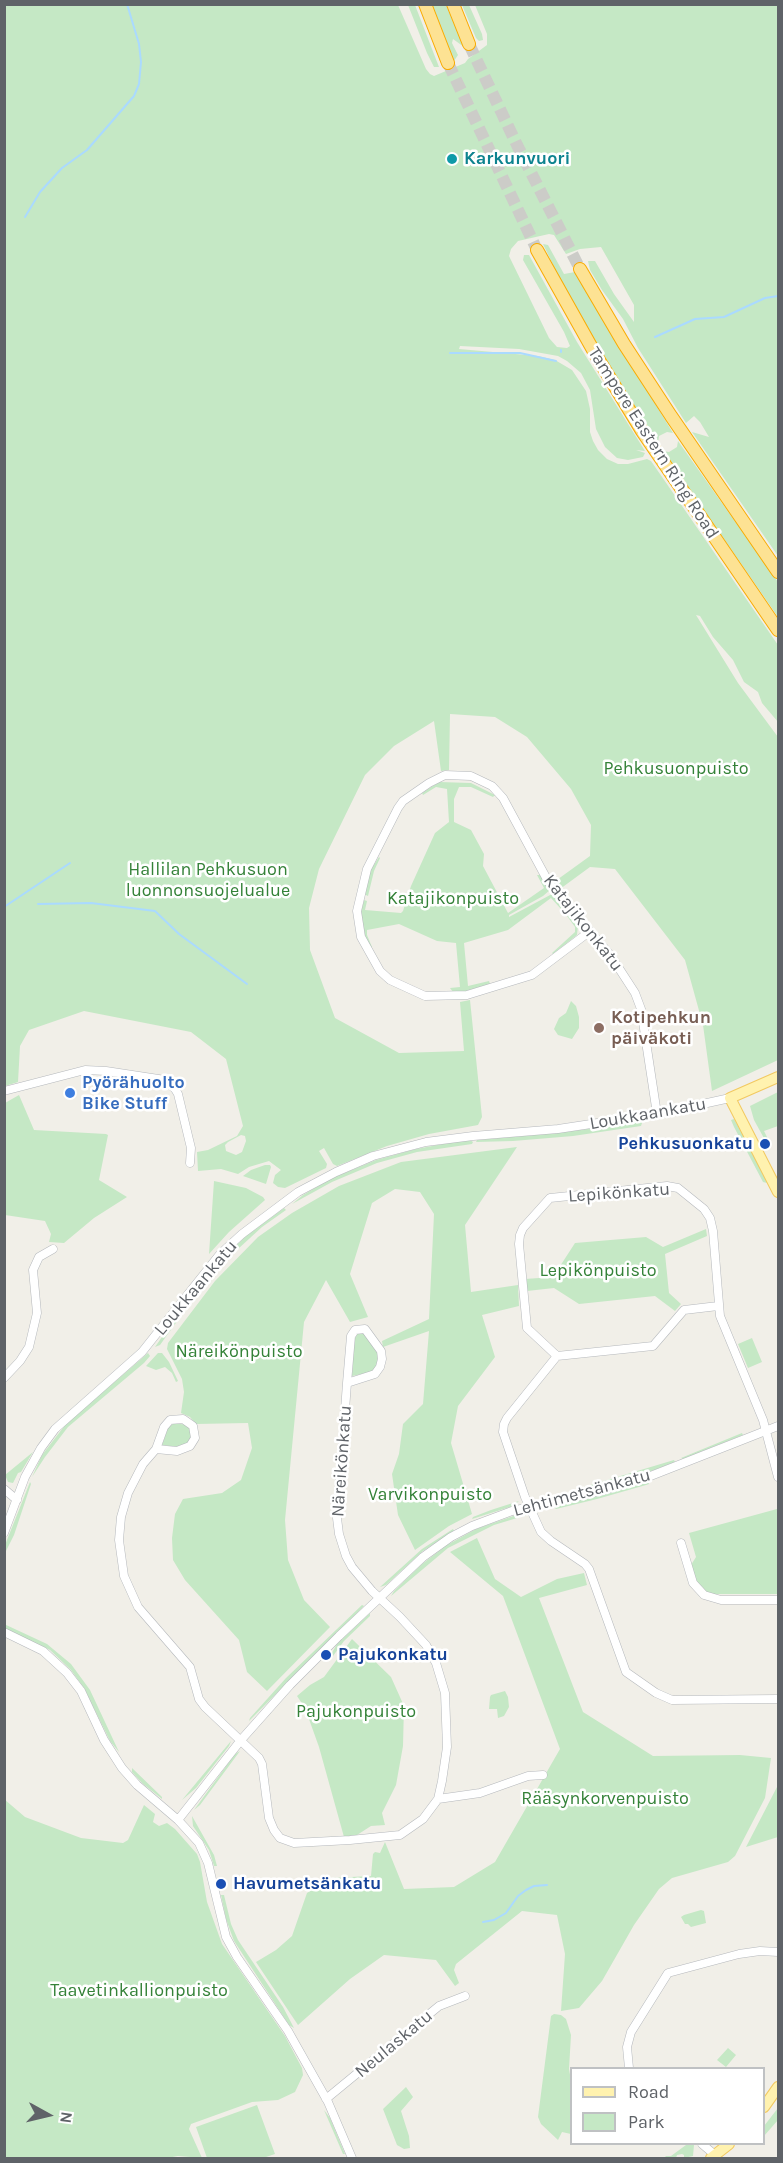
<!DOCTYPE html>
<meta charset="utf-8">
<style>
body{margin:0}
#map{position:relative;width:783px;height:2163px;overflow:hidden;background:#f1efe8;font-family:Karla,sans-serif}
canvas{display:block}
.frame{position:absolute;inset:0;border:6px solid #5f6368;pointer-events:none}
.legend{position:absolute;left:570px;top:2067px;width:195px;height:78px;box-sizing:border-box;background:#fff;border:2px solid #bfc1c3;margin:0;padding:8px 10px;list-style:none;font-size:18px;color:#5f6368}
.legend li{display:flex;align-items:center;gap:12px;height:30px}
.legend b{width:30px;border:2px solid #bfc1c3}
.north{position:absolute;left:18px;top:2085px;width:60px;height:60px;-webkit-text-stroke:4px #fff;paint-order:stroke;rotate:98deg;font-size:16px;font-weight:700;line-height:24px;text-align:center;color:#5f6368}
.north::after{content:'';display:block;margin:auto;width:21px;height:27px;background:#5f6368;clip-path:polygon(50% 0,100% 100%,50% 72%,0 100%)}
</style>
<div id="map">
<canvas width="783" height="2163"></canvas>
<div class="frame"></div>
<ul class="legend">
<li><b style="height:8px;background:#fff2af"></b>Road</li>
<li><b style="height:16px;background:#c5e8c5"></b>Park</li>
</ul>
<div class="north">N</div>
</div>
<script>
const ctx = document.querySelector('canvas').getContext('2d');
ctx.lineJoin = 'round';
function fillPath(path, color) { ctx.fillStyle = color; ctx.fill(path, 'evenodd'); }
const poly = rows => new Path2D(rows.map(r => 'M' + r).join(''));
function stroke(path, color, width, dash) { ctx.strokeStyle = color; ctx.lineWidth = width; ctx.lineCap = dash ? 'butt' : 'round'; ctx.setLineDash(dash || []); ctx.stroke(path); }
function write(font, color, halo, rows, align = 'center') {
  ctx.font = font + ' Karla,sans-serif'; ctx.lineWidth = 5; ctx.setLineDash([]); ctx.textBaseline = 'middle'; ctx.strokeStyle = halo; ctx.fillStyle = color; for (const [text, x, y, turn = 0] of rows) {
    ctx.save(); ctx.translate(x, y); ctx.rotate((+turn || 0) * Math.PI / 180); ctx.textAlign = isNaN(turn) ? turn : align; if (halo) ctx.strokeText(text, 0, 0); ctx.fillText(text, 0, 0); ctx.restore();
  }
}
fillPath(poly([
 [5,4,398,5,426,69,430,74,434,76,465,63,468,59,487,45,487,34,475,5,778,5,778,556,692,432,709,437,700,422,694,416,686,423,638,348,623,319,602,290,590,270,588,261,595,261,614,294,634,322,634,305,601,247,580,249,566,254,554,235,549,234,518,241,511,249,509,256,549,338,557,347,567,348,570,346,564,332,523,260,524,255,529,255,577,342,645,451,636,450,645,453,643,457,628,460,617,458,605,447,596,429,590,390,581,373,567,361,558,356,519,349,460,346,459,349,538,356,555,360,572,370,586,391,590,409,590,432,593,441,598,450,607,459,618,464,628,464,647,459,651,461,778,645,778,722,762,703,758,692,744,682,733,660,713,637,700,616,696,615,738,683,778,737,778,1060,712,1091,703,1025,685,960,615,869,590,867,560,889,554,882,590,856,591,825,571,789,527,737,495,717,450,714,449,770,441,771,434,721,394,746,365,775,319,869,309,908,310,950,335,1018,399,1053,464,1051,460,1002,470,1000,482,1117,478,1125,429,1134,387,1146,337,1166,333,1164,324,1148,319,1151,327,1164,326,1168,285,1188,278,1187,273,1183,275,1175,281,1170,269,1161,249,1167,238,1174,221,1169,198,1171,197,1152,208,1150,237,1136,243,1126,226,1059,191,1032,84,1011,29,1030,20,1046,18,1082,5,1086],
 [241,1135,245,1136,246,1141,242,1152,236,1155,226,1151,225,1145,228,1142],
 [408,5,415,5,439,67,434,67,427,53],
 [431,5,446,5,464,47,453,39,452,43,458,55,454,61],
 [462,5,469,5,482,34,483,40,479,41,476,38],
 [543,244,548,245,564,274,575,272,673,433,667,432,659,436,658,443,598,348,567,294],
 [678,441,778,582,778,617,663,451,669,452,677,447],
 [439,782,471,783,495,795,493,797,471,787,459,787,454,799,454,822,471,830,484,854,483,866,508,913,544,888,537,875,541,875,550,890,543,896,509,915,509,917,552,894,563,906,561,909,551,898,508,930,464,943,468,986,489,981,490,984,466,991,453,992,450,988,460,987,456,943,437,941,399,924,367,930,367,935,372,947,370,948,364,935,361,912,364,900,367,901,365,910,401,913,403,911,411,886,435,833,449,822,447,789,436,787,423,795,422,793],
 [379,857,380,858,374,871,368,896,364,894,370,871],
 [570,914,578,925,577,935,553,954,552,953,575,932,575,927,567,916],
 [571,1001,576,1006,579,1017,579,1028,572,1039,558,1035,554,1029,559,1018,566,1013],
 [778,1092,778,1126,764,1131,768,1139,765,1140,754,1120,750,1106],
 [19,1095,34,1130,106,1134,108,1135,99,1180,127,1197,94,1218,64,1243,49,1242,51,1234,45,1221,5,1215,5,1103],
 [734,1119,760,1166,767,1183,763,1182,734,1127,731,1120],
 [641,1122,642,1123,641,1126,573,1136,513,1141,476,1142,477,1140,557,1133],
 [459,1141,470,1140,473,1142,472,1144,417,1152,377,1163,332,1182,292,1204,303,1195,330,1179,376,1160,416,1149],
 [517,1147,465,1225,471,1292,518,1285,519,1306,482,1315,495,1357,458,1406,451,1443,472,1514,449,1526,415,1550,398,1515,392,1474,399,1454,403,1424,423,1404,429,1331,383,1347,382,1341,429,1319,434,1214,420,1192,395,1189,372,1203,350,1274,368,1317,350,1322,326,1280,304,1322,285,1520,288,1560,304,1600,330,1627,267,1691,247,1672,239,1640,185,1580,173,1560,172,1538,175,1514,183,1499,222,1493,241,1480,252,1448,248,1423,196,1424,190,1417,181,1413,184,1392,182,1379,167,1349,168,1343,215,1281,258,1237,292,1213,339,1186,401,1162],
 [265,1165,270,1165,271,1167,266,1184,243,1176,251,1170],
 [214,1181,246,1188,263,1197,265,1200,229,1232,209,1254],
 [284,1208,286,1210,262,1227,226,1260,193,1299,160,1345,155,1347,190,1297,224,1257,246,1236],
 [706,1229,707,1236,665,1254,669,1293,681,1304,675,1311,655,1296,579,1304,554,1288,527,1291,525,1279,553,1277,575,1243,646,1237,663,1247],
 [358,1333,365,1334,377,1351,378,1361,377,1367,372,1372,352,1376,354,1340],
 [752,1338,762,1362,748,1368,738,1344],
 [148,1353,150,1356,144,1363,68,1427,45,1457,32,1477,42,1455,66,1424],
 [158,1353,162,1353,169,1362,178,1381,176,1382,172,1373,165,1367,156,1370,146,1366],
 [174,1423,187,1425,192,1431,191,1439,189,1442,178,1447,162,1445,168,1428],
 [742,1433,743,1435,683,1459,681,1458],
 [33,1452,21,1472,18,1473,13,1483,8,1482,5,1475],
 [674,1460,675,1462,641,1475,583,1489,584,1487],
 [30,1482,31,1484,14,1535,5,1553,5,1545],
 [648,1482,649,1484,646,1485,597,1499,556,1509,554,1507],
 [519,1501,513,1506,472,1519,473,1517,491,1510],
 [777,1509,778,1594,709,1594,697,1585,691,1565,696,1557,689,1533],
 [519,1514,527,1515,494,1525,448,1548,391,1596,394,1591,422,1564,447,1545,476,1529],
 [453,1529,454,1531,423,1551,386,1585,380,1587,422,1549],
 [477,1538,495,1579,521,1597,557,1579,584,1573,587,1585,539,1598,583,1712,653,1756,740,1755,771,1758,765,1798,735,1856,728,1862,672,1878,659,1889,634,1925,602,1981,579,2008,561,2011,565,1954,557,1915,522,1911,456,1964,454,1970,459,1983,455,1986,436,1960,384,1955,350,1979,298,2025,256,1962,276,1950,292,1936,307,1893,331,1878,371,1876,373,1854,375,1852,380,1853,385,1842,404,1889,454,1887,495,1862,560,1749,503,1596,450,1552],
 [362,1605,364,1606,249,1721,250,1718,286,1678],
 [370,1613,370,1616,344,1641,333,1656,330,1656,337,1644],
 [4,1624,47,1644,71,1664,90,1690,119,1752,110,1741,84,1688,71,1670,50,1650,6,1629],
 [352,1639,391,1677,404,1706,403,1746,396,1785,382,1813,385,1825,371,1826,357,1835,344,1837,319,1747,305,1708,297,1696,310,1685,324,1677],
 [505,1691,508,1697,509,1707,504,1716,498,1718,497,1709,489,1709,490,1697,491,1695],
 [231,1741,229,1746,196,1788,182,1800],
 [240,1751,200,1805,194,1810,235,1754],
 [778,1758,778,1837,746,1847,777,1787],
 [132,1768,162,1797,162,1799,142,1783,132,1772],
 [4,1799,25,1817,81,1838,123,1843,128,1840,144,1805,155,1814,153,1822,159,1826,167,1823,175,1829,197,1854,200,1862,207,1902,222,1944,285,2036,302,2068,303,2075,295,2092,278,2100,252,2102,191,2124,189,2129,202,2158,178,2156,167,2158,5,2158],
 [192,1816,214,1855,217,1866,214,1866,209,1850,193,1826],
 [221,1895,224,1895,231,1924,238,1940,283,2007,294,2028,289,2025,234,1941,226,1919],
 [701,1910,704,1911,706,1923,691,1927,688,1924,685,1924,681,1917,684,1915],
 [554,2014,561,2015,566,2019,571,2035,569,2069,572,2086,571,2134,562,2132,558,2140,541,2124,538,2117,551,2016],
 [728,2048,736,2055,726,2067,717,2060],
 [406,2087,413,2097,401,2111,409,2136,410,2148,404,2149,397,2145,383,2109],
 [257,2105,275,2154,263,2158,207,2158,196,2127],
 [778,2108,778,2120,764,2136,764,2126],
 [324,2110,330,2118,345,2154,343,2154],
 [685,2144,694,2145,693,2156,684,2158,684,2155,682,2154,677,2155,676,2158,664,2158,666,2156,671,2156,686,2145]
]), '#c5e8c5');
stroke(poly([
 [25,217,40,192,62,168,87,150,134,96,139,84,141,62,139,44,127,4],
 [655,337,695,319,724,317,765,298,778,296],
 [561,352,561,350],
 [450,353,520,353,556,361],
 [38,904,91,903,155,911,179,934,247,984],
 [4,907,70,863],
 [483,1922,494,1920,506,1913,518,1896,526,1890,534,1886,547,1885]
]), '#aadaff', 2);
stroke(poly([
 [469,44,517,145,580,269],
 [448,63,537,250]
]), '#ccccc8', 12, [12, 6]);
const minor = poly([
 [589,932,532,975,467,995,425,996,390,980,380,971,361,937,357,911,367,869,398,808,403,801,429,783,445,775,471,776,492,786,503,798,549,883,611,956,635,993,641,1009,657,1114],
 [4,1091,85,1070,106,1071,165,1080,175,1089,178,1094,191,1148,190,1163],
 [718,1306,684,1310,653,1346,557,1356,507,1418,504,1424,503,1432,525,1497,541,1532,551,1541,585,1564,589,1569,626,1672,656,1693,672,1700,778,1699],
 [557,1356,527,1328,519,1244,520,1235,523,1228,550,1198,667,1186,678,1188,704,1209,710,1218,713,1231,720,1316,763,1420,778,1477],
 [4,1378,20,1361,29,1347,37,1313,33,1270,39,1257,53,1249],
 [156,1449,164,1427,170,1420,183,1419,193,1426,195,1438,190,1446,177,1451,156,1449,143,1464,128,1493,121,1517,119,1540,124,1576,138,1607,190,1667,199,1699,205,1707,259,1758,262,1764,269,1818,274,1830,280,1838,294,1843,350,1840,400,1835,423,1819,438,1799,442,1781,447,1747,445,1693,436,1663,426,1645,400,1617,372,1591,352,1567,346,1556,339,1534,337,1518,347,1383,375,1374,380,1367,382,1359,381,1351,365,1329,355,1330,351,1336,347,1383],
 [4,1489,17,1500],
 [4,1533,25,1477,41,1448,55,1429,142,1352,220,1254,242,1234,298,1192,336,1172,373,1156,426,1142,473,1136,558,1129,657,1114,730,1098],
 [681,1543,693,1583,704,1595,721,1600,778,1600],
 [4,1632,43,1651,67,1673,81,1691,104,1740,122,1768,137,1785,178,1820,199,1843,208,1863,226,1937,237,1957,288,2031,328,2102,352,2158],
 [438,1799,480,1793,528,1776,543,1775],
 [178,1820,241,1740,290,1685,339,1636,423,1557,451,1537,472,1526,512,1511,605,1490,648,1477,778,1426],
 [629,2068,627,2047,631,2032,668,1973,739,1954,760,1951,778,1952],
 [326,2099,439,2006,465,1996],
 [702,2144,715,2155]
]);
const major = poly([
 [778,1077,730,1098,778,1192],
 [764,2107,778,2087],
 [711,2158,729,2144]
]);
const highway = poly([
 [425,4,448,63],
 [453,4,469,44],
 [537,250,597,357,642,431,778,630],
 [580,269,624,344,671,416,778,572]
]);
stroke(minor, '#b5b8bc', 9);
stroke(major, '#f2c960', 12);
stroke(highway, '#f9ab00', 14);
stroke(minor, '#fff', 8);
stroke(major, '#fff2af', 10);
stroke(highway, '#fde293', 12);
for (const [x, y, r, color] of [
 [452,159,6,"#0f9aa8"],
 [599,1028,6,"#8d6e63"],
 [70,1093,6,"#3f7fe0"],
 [765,1144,6,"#1a4fb4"],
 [326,1655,6,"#1a4fb4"],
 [221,1884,6,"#1a4fb4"]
]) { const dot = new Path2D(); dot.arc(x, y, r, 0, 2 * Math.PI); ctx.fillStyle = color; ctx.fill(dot); stroke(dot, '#fff', 2); }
write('bold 18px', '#0d838f', '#fff', [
 ["Karkunvuori",464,159]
], 'left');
write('18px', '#5f6368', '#fff', [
 ["Tampere Eastern Ring Road",653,443,57],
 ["Katajikonkatu",583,923,52],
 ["Loukkaankatu",648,1114,-10],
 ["Lepikönkatu",619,1193,-4],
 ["Loukkaankatu",196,1288,-50],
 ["Näreikönkatu",342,1461,-86],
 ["Lehtimetsänkatu",582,1493,-15],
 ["Neulaskatu",394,2044,-40]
]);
write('18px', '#348238', '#fff', [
 ["Pehkusuonpuisto",676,769],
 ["Hallilan Pehkusuon",208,870],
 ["luonnonsuojelualue",208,891],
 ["Katajikonpuisto",453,899],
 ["Lepikönpuisto",598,1271],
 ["Näreikönpuisto",239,1352],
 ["Varvikonpuisto",430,1495],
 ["Pajukonpuisto",356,1712],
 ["Rääsynkorvenpuisto",605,1799],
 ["Taavetinkallionpuisto",139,1991]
]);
write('bold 18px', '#785e54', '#fff', [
 ["Kotipehkun",611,1018],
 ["päiväkoti",611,1039]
], 'left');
write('bold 18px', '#366cbe', '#fff', [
 ["Pyörähuolto",82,1083],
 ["Bike Stuff",82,1104]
], 'left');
write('bold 18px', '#164399', '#fff', [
 ["Pehkusuonkatu",753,1144,"right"],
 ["Pajukonkatu",338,1655],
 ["Havumetsänkatu",233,1884]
], 'left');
</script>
